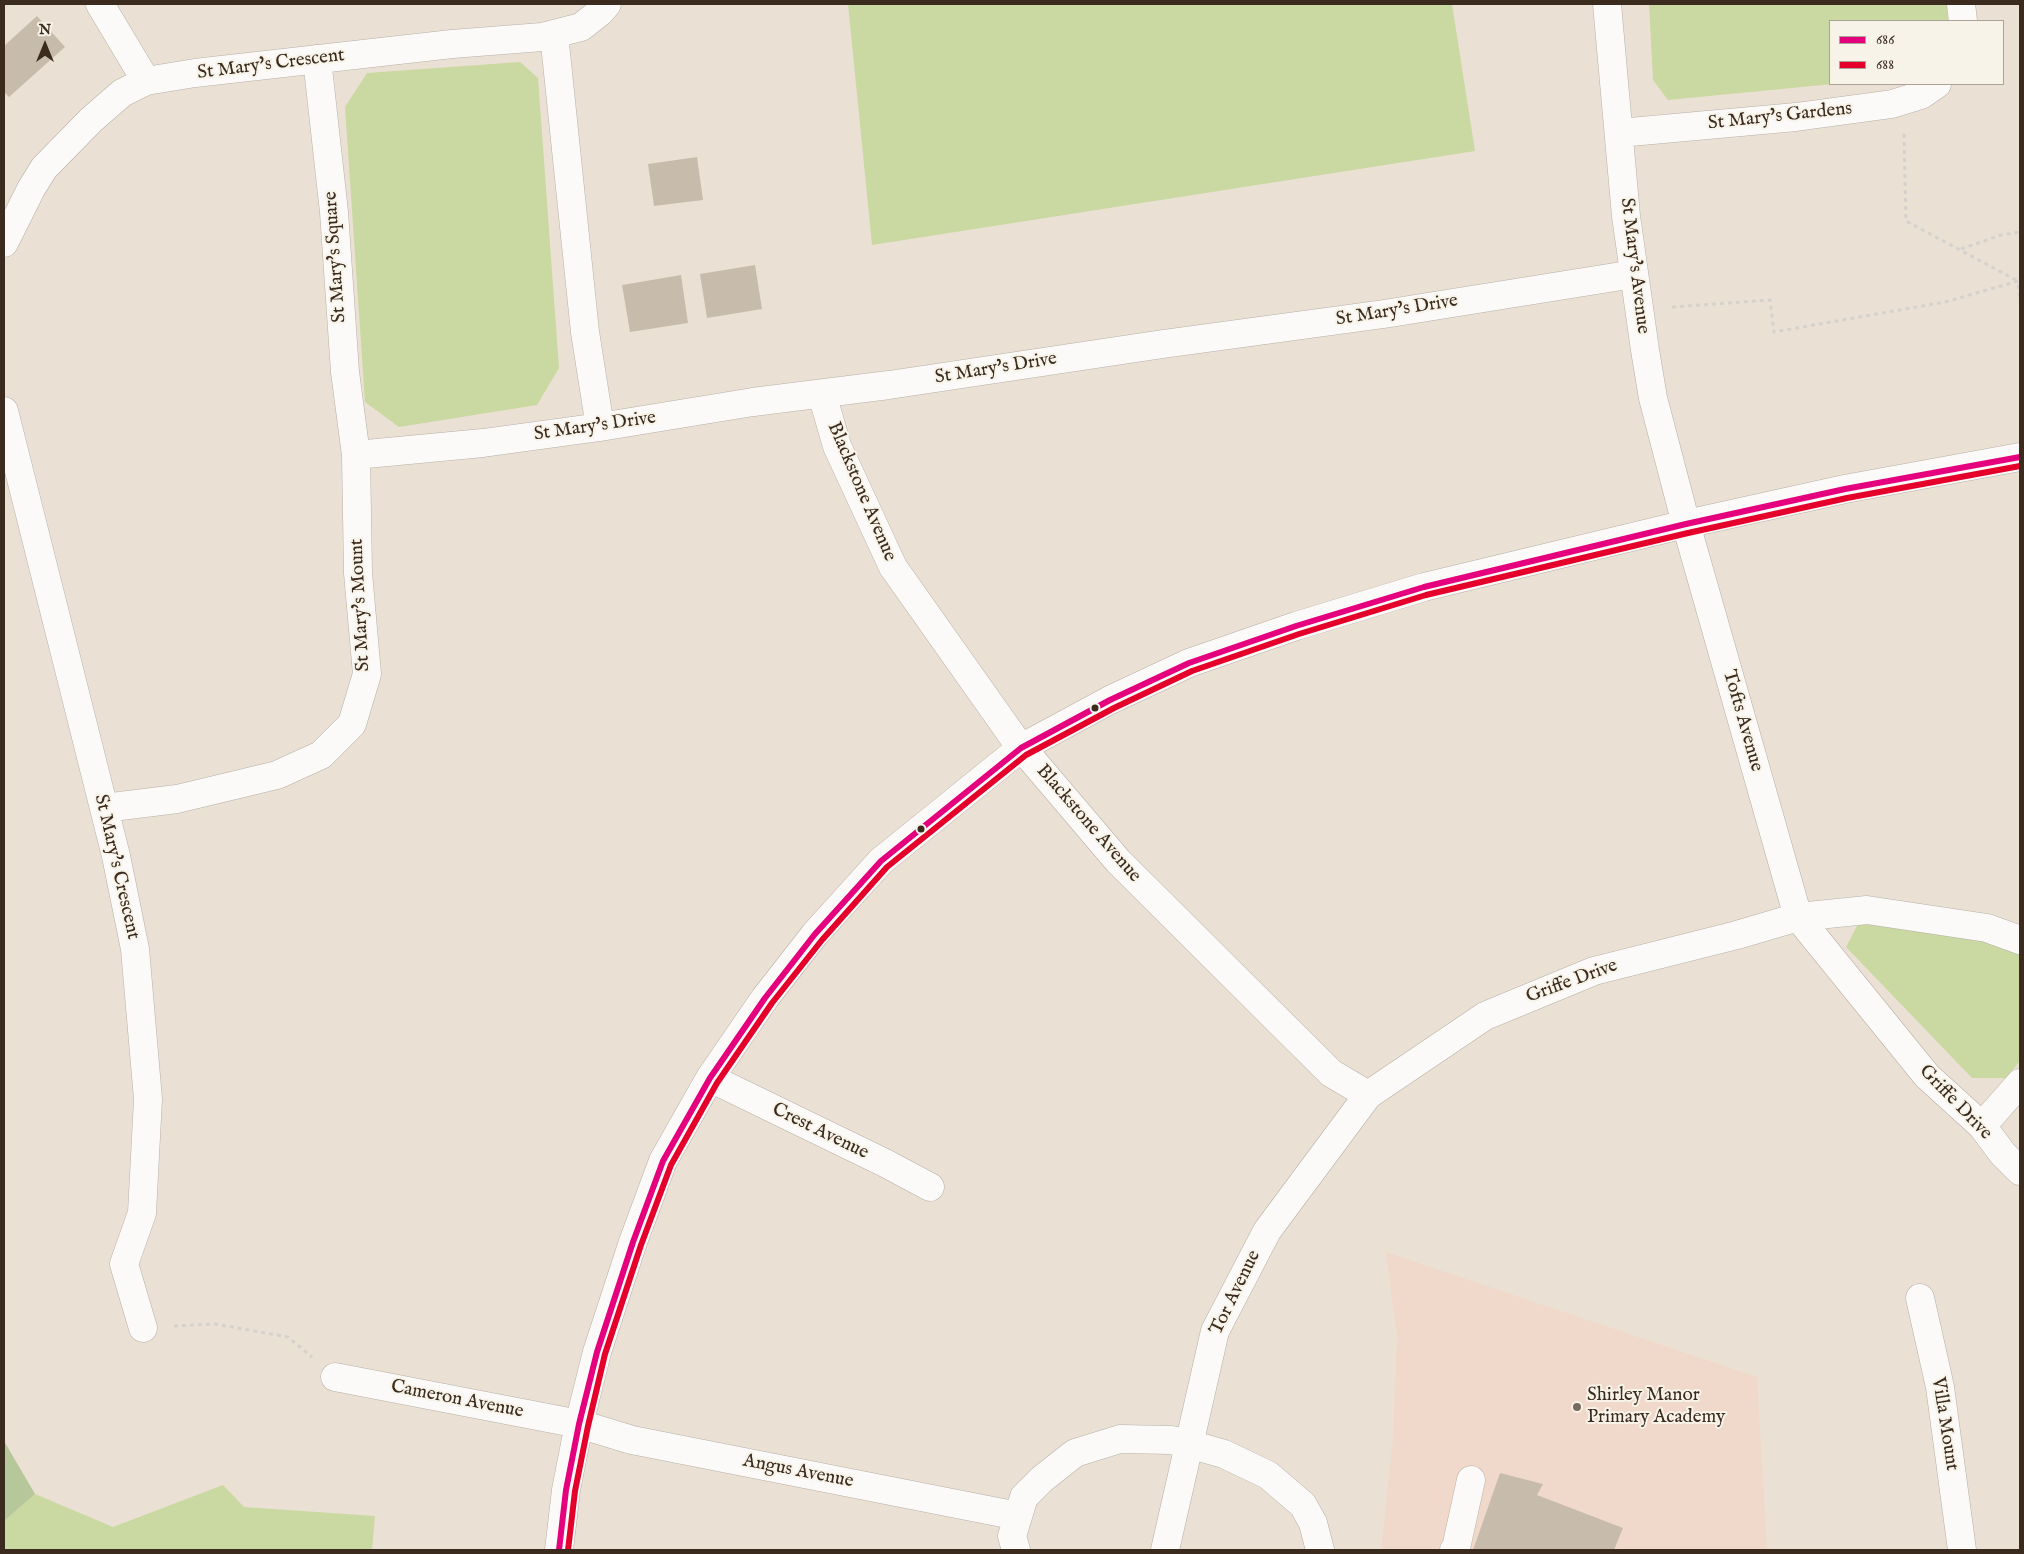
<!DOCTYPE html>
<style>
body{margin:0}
#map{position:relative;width:2024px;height:1554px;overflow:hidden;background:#eae1d4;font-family:"IM FELL English",serif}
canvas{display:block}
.frame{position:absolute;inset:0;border:5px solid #3b2a1e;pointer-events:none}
.legend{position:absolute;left:1829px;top:20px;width:175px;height:65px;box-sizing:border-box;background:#f7f3e8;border:1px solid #aca397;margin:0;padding:6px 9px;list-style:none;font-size:15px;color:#3b2a1e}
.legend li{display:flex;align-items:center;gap:10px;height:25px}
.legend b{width:25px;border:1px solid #aca397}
.north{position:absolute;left:20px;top:20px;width:50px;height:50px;-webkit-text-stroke:4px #f7f3e8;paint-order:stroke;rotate:0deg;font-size:14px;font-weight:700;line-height:20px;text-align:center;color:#3b2a1e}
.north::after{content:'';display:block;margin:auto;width:18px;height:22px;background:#3b2a1e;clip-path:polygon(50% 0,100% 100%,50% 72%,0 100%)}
</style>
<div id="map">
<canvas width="2024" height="1554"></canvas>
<div class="frame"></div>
<ul class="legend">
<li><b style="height:6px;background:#e5007d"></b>686</li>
<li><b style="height:6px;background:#e4002b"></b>688</li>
</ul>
<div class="north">N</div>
</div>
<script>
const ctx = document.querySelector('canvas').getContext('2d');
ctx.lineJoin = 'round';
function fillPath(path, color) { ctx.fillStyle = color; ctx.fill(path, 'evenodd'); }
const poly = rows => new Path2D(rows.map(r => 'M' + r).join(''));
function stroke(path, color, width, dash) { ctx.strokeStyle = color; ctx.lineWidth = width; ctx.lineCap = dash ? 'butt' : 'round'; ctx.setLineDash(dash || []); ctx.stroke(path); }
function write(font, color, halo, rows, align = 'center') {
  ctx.font = font + ' "IM FELL English",serif'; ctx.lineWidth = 4; ctx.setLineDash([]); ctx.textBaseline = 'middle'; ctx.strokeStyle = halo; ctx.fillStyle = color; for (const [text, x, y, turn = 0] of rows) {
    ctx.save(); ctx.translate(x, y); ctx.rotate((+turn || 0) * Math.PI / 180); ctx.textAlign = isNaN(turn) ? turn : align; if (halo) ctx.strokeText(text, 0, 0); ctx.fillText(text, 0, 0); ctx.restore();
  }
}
fillPath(poly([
 [1386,1252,1757,1377,1767,1550,1381,1550,1393,1438,1397,1336]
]), '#f0d9ca');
fillPath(poly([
 [848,4,1452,4,1475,151,872,245],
 [1649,4,1947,4,1948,21,1830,21,1830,84,1833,84,1668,100,1653,80],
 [520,62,538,78,559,368,537,405,399,427,365,402,345,107,367,73],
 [1858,924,1894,924,1986,939,2020,955,2020,1061,2006,1078,1972,1078,1846,947],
 [223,1485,244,1507,375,1516,372,1550,4,1550,4,1521,35,1494,113,1527]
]), '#cad8a1');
fillPath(poly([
 [4,1441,35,1494,4,1521]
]), '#b6c799');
fillPath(poly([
 [37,16,65,47,9,97,4,92,4,46],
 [697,157,703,200,654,206,648,164],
 [755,265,762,309,707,318,700,274],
 [681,275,688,323,630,332,622,285],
 [1500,1473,1543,1484,1537,1495,1623,1528,1614,1550,1473,1550]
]), '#c7bcac');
const minor = poly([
 [100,4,146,81],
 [1607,4,1626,216,1645,350,1653,398,1686,524,1798,917,1867,910,1987,928,2020,940],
 [1961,4,1963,21],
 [554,34,585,332,600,427],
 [1619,133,1796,117,1892,104,1921,95,1937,84],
 [4,243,31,189,44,168,91,120,122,93,146,81,195,73,452,44,542,37,581,27,600,12,607,4],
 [822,394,837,446,893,567,1016,741,1118,861,1331,1073,1368,1095],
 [4,411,116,856,135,949,148,1099,142,1213,124,1264,143,1328],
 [356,455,483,443,600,427,753,402,889,385,1163,344,1384,314,1634,274],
 [104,808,177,799,277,775,321,755,352,724,367,674,358,573,356,455,345,372,334,212,317,59],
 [710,1078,885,1163,930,1187],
 [1982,1126,2020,1083],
 [1920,1298,1940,1387,1962,1550],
 [335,1377,579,1424,632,1440,1018,1516],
 [559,1550,566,1490,579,1424,597,1352,633,1242,663,1161,710,1078,765,998,815,934,881,861,1021,748,1110,700,1189,663,1296,626,1424,587,1686,524,1845,489,2020,457],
 [1016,1550,1012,1536,1024,1497,1042,1479,1075,1453,1120,1439,1171,1440,1189,1444,1224,1454,1268,1475,1303,1505,1313,1523,1320,1550],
 [1165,1550,1215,1331,1267,1231,1368,1095,1485,1016,1594,971,1737,935,1798,917,1927,1076,1982,1126,2003,1154,2020,1171],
 [1454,1550,1456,1548,1471,1480]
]);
stroke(minor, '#b6afa6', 29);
stroke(poly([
 [1904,134,1906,221,2018,281,2020,279],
 [1961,249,2001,235,2020,232],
 [1672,307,1770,300,1774,332,1945,302,2018,281,2020,301],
 [174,1326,215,1324,288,1337,312,1357]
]), '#d5d2cd', 3, [4, 4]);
stroke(minor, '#fcfaf9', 28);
stroke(poly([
 [559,1550,566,1490,579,1424,597,1352,633,1242,663,1161,710,1078,765,998,815,934,881,861,1021,748,1110,700,1189,663,1296,626,1424,587,1686,524,1845,489,2020,457]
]), '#e5007d', 6);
stroke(poly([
 [568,1550,575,1491,588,1426,605,1354,641,1245,671,1165,717,1083,772,1003,822,940,887,867,1026,755,1114,708,1192,671,1299,634,1426,595,1688,533,1847,498,2020,466]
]), '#e4002b', 6);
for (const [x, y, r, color] of [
 [1095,708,4.5,"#3b2a1e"],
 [921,829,4.5,"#3b2a1e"],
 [1577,1407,5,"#786a5e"]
]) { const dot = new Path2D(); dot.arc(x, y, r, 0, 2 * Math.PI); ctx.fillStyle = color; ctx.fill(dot); stroke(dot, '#f7f3e8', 2); }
write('19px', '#3b2a1e', '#f7f3e8', [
 ["St Mary's Crescent",271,65,-7],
 ["St Mary's Gardens",1780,117,-6],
 ["St Mary's Square",336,257,-94],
 ["St Mary's Avenue",1634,266,83],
 ["St Mary's Drive",1397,311,-9],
 ["St Mary's Drive",996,369,-9],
 ["St Mary's Drive",595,427,-8],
 ["Blackstone Avenue",861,492,67],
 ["St Mary's Mount",361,605,-93],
 ["Tofts Avenue",1742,721,74],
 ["Blackstone Avenue",1088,824,49],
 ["St Mary's Crescent",116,867,77],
 ["Griffe Drive",1572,982,-20],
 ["Griffe Drive",1955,1103,46],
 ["Crest Avenue",820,1132,26],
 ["Tor Avenue",1236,1293,-64],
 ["Cameron Avenue",457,1400,11],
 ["Villa Mount",1944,1424,81],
 ["Angus Avenue",798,1472,11]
]);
write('19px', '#3b2a1e', '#f7f3e8', [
 ["Shirley Manor",1587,1396],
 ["Primary Academy",1587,1418]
], 'left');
</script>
